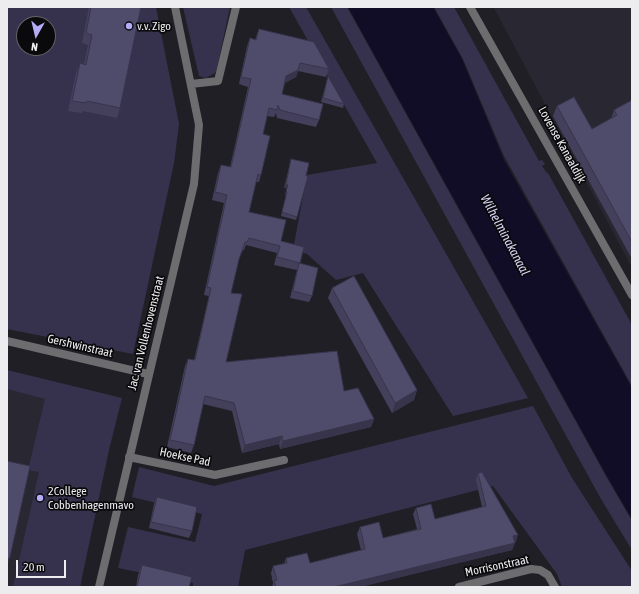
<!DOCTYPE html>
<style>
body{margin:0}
#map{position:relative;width:639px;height:594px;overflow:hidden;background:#201f25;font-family:"Asap Condensed",sans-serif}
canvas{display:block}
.frame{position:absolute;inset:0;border:8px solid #ededf0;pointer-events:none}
.north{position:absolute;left:16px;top:16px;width:40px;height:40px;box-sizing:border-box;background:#0a0a0c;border:1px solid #656567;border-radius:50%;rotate:188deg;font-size:11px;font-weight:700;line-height:16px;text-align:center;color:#ededf0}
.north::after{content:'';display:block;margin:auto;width:14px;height:18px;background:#b5acf8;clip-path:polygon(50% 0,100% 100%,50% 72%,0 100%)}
.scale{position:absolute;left:16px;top:560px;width:50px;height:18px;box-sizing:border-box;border:2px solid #ededf0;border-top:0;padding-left:5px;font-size:12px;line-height:14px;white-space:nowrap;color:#ededf0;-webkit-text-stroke:3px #0a0a0c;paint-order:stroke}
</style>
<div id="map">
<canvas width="639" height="594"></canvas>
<div class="frame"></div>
<div class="north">N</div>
<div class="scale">20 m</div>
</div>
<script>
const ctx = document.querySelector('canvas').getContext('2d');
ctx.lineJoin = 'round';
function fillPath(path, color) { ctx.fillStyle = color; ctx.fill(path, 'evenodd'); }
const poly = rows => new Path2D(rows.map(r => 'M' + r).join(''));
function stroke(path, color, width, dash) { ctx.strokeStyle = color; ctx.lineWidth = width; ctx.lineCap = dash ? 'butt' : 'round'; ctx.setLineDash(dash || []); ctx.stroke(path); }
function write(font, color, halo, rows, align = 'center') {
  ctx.font = font + ' "Asap Condensed",sans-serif'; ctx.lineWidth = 3.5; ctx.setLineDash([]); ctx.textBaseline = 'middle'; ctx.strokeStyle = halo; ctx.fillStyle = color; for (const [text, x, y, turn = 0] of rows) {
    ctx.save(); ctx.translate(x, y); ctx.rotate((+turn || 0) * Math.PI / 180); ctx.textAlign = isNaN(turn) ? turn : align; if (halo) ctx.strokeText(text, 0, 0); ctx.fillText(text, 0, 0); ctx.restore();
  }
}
fillPath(poly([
 [494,7,632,7,632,268,494,8],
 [7,389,93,409,51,587,7,587]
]), '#282732');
fillPath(poly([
 [7,7,156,7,179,124,174,163,133,354,7,329],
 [24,24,48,24,48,48,24,48],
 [183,7,230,7,217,68,215,73,206,78,199,76],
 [289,7,306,7,528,398,453,416,363,273,336,280,307,254,293,250,307,175,377,163],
 [331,7,347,7,607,478,632,521,632,550,601,499,558,421],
 [434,7,454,7,539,161,542,160,545,164,542,166,547,173,548,173,632,325,632,386,504,156,463,59],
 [7,370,122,398,109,450,80,587,13,587,39,472,28,470,45,399,7,389],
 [533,406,572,478,632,571,632,587,562,587,557,574,493,486,245,550,238,587,193,587,193,583,118,568,128,527,195,542,202,514,132,497,139,467,214,486]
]), '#36324e');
fillPath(poly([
 [348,7,433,7,462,59,504,160,632,388,632,519,608,478]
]), '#120d27');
stroke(poly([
 [470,7,632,295],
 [191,84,218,81,236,7],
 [7,341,148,374],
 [129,457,215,475,284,460],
 [99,587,194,184,199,125,175,7],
 [459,587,531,569,540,570,548,575,555,587]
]), '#6d6d70', 8);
fillPath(poly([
 [89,7,141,7,120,108,117,118,83,111,82,113,68,111,76,73,80,63,84,64,88,45,82,43],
 [259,29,329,69,326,77,298,71,296,77,285,83,282,94,319,120,316,127,277,118,276,113,274,117,267,116,263,134,261,175,259,182,256,182,249,212,281,241,304,247,299,263,312,296,309,302,290,298,297,270,274,265,277,253,246,245,244,250,243,250,239,259,231,293,226,362,344,391,374,419,371,427,280,449,279,444,242,453,232,411,203,404,194,445,191,453,167,447,185,366,188,359,194,360,209,296,204,295,224,203,212,200,218,173,221,165,230,167,248,87,239,84,247,46,250,38,255,40],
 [328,76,344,104,343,108,321,102],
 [632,100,632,259,553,116,557,106,592,129,611,119,614,110],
 [291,159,297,217,296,220,281,216,286,195,285,195,287,188,284,188],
 [332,288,417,390,414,400,392,413,328,298],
 [478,473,516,542,514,542,515,543,512,550,360,587,272,587,273,583,271,573,273,566,284,564,286,558,310,563,361,550,357,534,360,527,383,538,417,529,413,514,416,508,435,519,482,507,476,480],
 [157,497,192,531,189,538,149,528,154,504],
 [142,565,189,587,136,587,138,575]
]), '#44405c');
fillPath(poly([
 [298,70,296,77,283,84,286,76],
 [286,184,288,185,287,188,284,188],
 [417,390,414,400,392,413,395,403],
 [374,419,371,427,280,449,283,441],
 [282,436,279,444,242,453,245,445],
 [518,535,516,542,510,543,513,536],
 [515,543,512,550,360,587,334,587],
 [10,557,7,566,7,560]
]), '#37344b');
const building = poly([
 [91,7,141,7,120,108,87,101,86,103,72,101,80,63,86,65,92,35,86,33,91,7],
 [259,29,314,42,329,69,300,63,298,70,286,76,282,94,323,104,319,120,280,110,278,105,277,110,269,108,263,134,270,136,261,175,258,174,249,212,286,220,281,241,304,247,300,263,277,257,280,246,249,238,247,242,245,242,239,259,231,293,242,294,226,362,337,351,344,391,358,388,374,419,283,441,282,436,245,445,234,403,205,396,194,445,170,440,188,359,195,360,211,288,207,287,227,195,215,192,221,165,231,167,251,79,241,77,250,38,256,40,259,29],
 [328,76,344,104,323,98,328,76],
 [574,97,592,129,617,115,614,110,632,100,632,242,557,106,574,97],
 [291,159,309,163,306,176,308,176,297,217,282,212,287,192,286,191,288,185,286,184,291,159],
 [299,263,318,268,312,296,293,291,299,263],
 [354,276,417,390,395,403,332,288,354,276],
 [7,461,30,466,10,557,7,560,7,461],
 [482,472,518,535,513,536,515,543,334,587,276,587,274,581,277,580,273,566,287,563,286,558,307,553,310,563,365,549,360,527,379,522,383,538,421,529,416,508,431,504,435,519,486,506,478,473,482,472],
 [157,497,197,507,192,531,151,522,157,497],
 [142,565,192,577,189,587,137,587,142,565]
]);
fillPath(building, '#4f4b6b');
stroke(building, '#37344b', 1);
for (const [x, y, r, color] of [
 [129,26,4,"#b5acf8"],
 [40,498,4,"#b5acf8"]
]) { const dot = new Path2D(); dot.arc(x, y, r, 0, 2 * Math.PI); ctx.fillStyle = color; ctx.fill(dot); stroke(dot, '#0a0a0c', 1.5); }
write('12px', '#ededf0', '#0a0a0c', [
 ["v.v. Zigo",137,26],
 ["2College",48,491],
 ["Cobbenhagenmavo",48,505]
], 'left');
write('12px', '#ededf0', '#0a0a0c', [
 ["Lovense Kanaaldijk",562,145,61],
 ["Jac. van Vollenhovenstraat",146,333,-76],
 ["Gershwinstraat",80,346,13],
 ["Hoekse Pad",185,457,12],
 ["Morrisonstraat",497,566,-12]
]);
write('italic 13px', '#d8d5f8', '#0a0a0c', [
 ["Wilhelminakanaal",505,235,62]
]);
</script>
